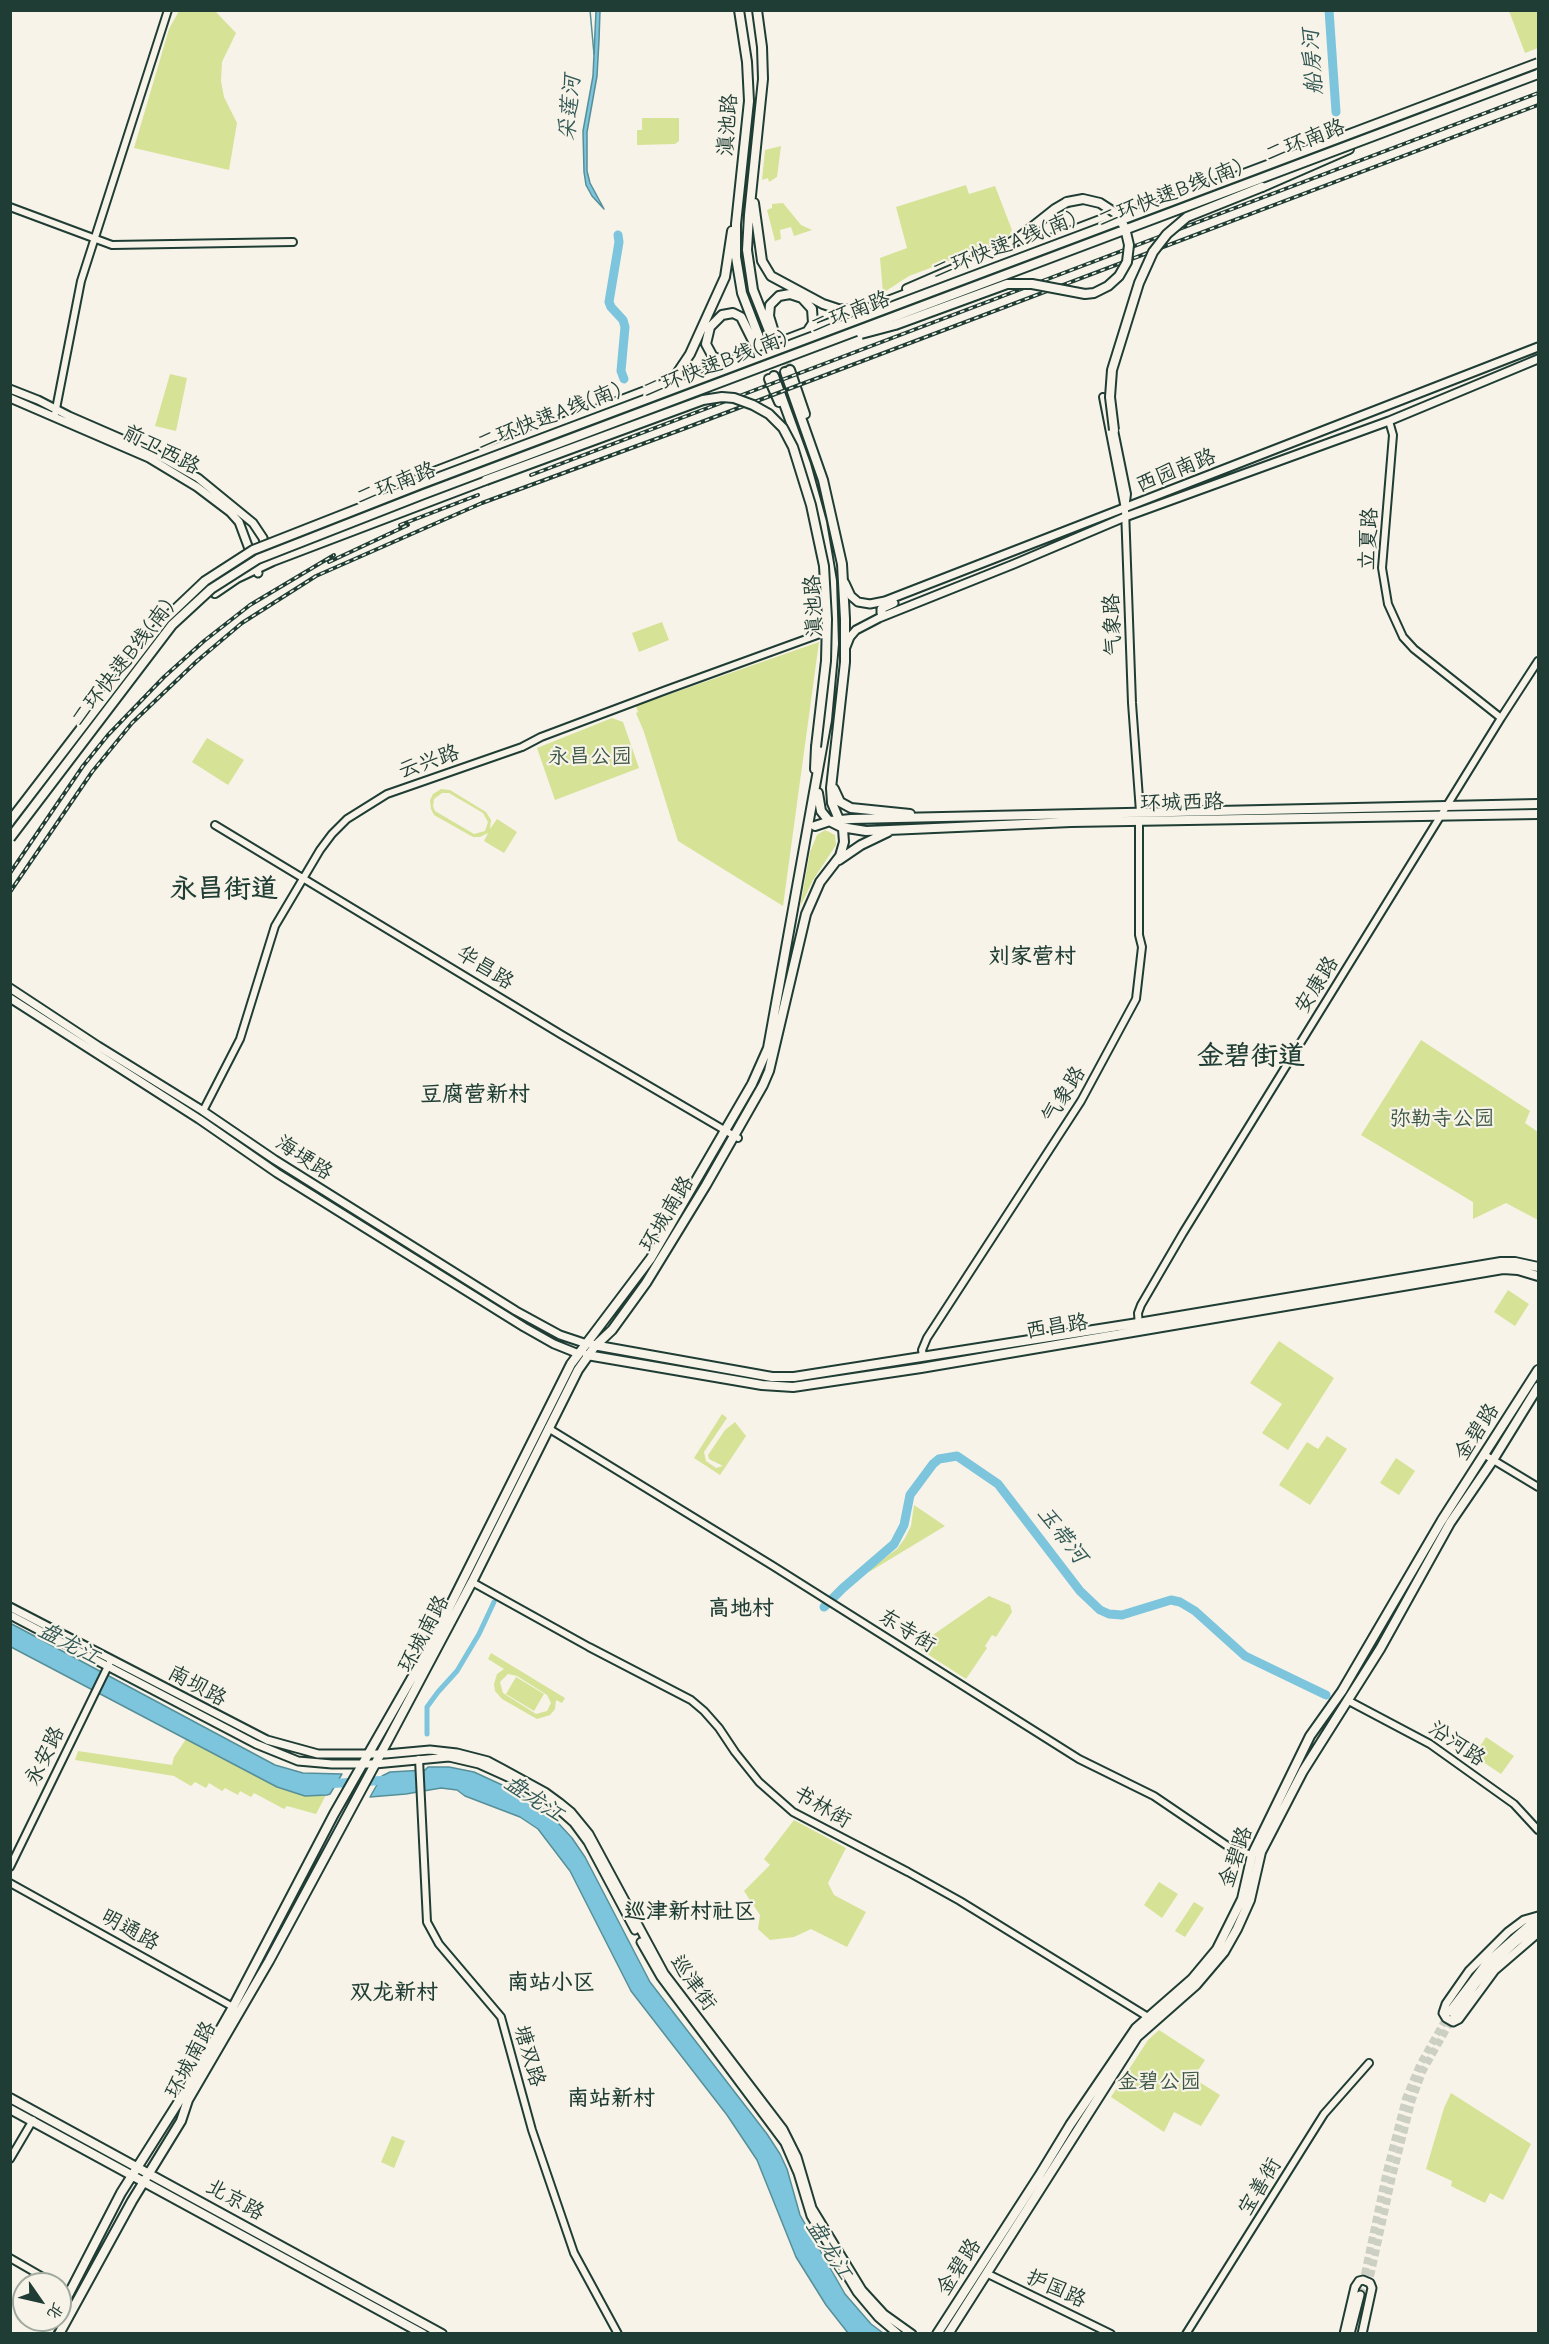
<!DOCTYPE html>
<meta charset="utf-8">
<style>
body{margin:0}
#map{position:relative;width:1549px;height:2344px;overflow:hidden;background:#f7f3e8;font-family:"Comic Neue","LXGW WenKai TC",sans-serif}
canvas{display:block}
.frame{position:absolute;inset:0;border:12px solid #1f3d34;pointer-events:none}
.north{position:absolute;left:12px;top:2272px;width:60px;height:60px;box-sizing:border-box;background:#f7f3e8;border:2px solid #a1aaa0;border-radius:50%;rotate:124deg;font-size:16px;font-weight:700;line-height:24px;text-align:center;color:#1f3d34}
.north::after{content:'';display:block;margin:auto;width:21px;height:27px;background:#1f3d34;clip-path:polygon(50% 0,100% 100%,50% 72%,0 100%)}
</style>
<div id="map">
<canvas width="1549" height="2344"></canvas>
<div class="frame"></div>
<div class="north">北</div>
</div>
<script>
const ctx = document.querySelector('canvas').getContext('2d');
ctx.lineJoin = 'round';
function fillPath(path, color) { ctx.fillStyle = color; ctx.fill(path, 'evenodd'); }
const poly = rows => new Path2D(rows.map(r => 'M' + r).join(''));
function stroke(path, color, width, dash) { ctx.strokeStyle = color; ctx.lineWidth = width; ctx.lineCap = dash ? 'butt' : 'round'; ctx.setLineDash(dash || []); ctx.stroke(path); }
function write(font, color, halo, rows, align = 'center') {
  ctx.font = font + ' "Comic Neue","LXGW WenKai TC",sans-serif'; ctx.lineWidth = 4.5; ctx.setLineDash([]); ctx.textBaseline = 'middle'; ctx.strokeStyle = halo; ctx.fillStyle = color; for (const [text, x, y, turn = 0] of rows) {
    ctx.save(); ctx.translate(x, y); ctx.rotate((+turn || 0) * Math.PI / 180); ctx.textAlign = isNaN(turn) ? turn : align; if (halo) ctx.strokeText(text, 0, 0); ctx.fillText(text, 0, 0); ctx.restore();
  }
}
fillPath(poly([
 [179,11,215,11,236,33,222,62,221,81,224,97,237,123,229,170,134,148,169,29],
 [1509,11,1538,11,1538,48,1525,53],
 [642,118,679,118,679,141,675,144,637,145,637,130,642,130],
 [781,146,777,177,769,182,768,178,762,180,765,150],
 [966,185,969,194,995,186,1012,230,1007,239,909,276,883,293,880,258,907,248,896,207],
 [783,203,801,225,812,230,794,236,791,227,780,230,781,239,775,241,767,210,772,208,772,204],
 [170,374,187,378,176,431,155,426],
 [662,622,669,640,639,652,632,633],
 [819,642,783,906,678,841,644,732,636,713,638,712,636,706],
 [612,718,623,722,639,768,555,800,537,748],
 [207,738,244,760,228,785,192,762],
 [441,789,450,790,486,812,491,820,490,829,497,819,517,832,504,853,484,841,488,833,480,837,473,837,434,815,431,809,430,800,433,794],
 [442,793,449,793,483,813,488,822,485,831,474,834,435,811,433,806,434,799],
 [825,830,835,835,836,845,813,880,800,907,810,852,817,835],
 [1421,1040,1530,1111,1525,1123,1538,1132,1538,1220,1506,1203,1473,1219,1473,1202,1361,1135],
 [1508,1290,1529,1304,1515,1326,1494,1312],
 [1279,1341,1334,1378,1288,1450,1262,1433,1282,1404,1250,1383],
 [722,1414,727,1418,704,1452,706,1461,716,1468,723,1466,709,1459,708,1455,725,1430,735,1422,746,1436,720,1475,694,1458],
 [1327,1436,1347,1449,1310,1505,1279,1485,1307,1442,1318,1449],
 [1396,1458,1415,1471,1399,1495,1380,1483],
 [914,1505,945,1526,869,1572,868,1570,897,1549,905,1538,911,1526],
 [989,1596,1010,1605,1012,1612,996,1637,992,1635,985,1646,987,1648,966,1679,921,1650,930,1637],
 [491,1653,565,1698,562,1703,556,1700,555,1709,550,1715,537,1719,502,1699,495,1691,494,1684,497,1674,504,1669,488,1659],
 [508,1674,517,1676,547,1695,551,1703,547,1711,536,1714,503,1693,500,1682],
 [516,1677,544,1694,534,1711,506,1694],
 [1486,1737,1514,1756,1501,1774,1474,1756],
 [186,1739,277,1787,305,1796,326,1795,316,1814,287,1806,284,1809,254,1793,251,1797,240,1791,238,1795,225,1788,222,1791,209,1783,206,1788,195,1782,191,1786,174,1776,75,1760,78,1751,172,1765,174,1757],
 [794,1820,846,1848,828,1883,834,1895,866,1912,847,1947,811,1929,794,1937,770,1940,758,1929,760,1915,744,1891,770,1865,764,1859],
 [1159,1882,1178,1894,1162,1918,1144,1905],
 [1194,1902,1204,1908,1185,1937,1175,1931],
 [1159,2030,1205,2060,1193,2078,1220,2095,1201,2126,1174,2112,1164,2132,1111,2097,1148,2040],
 [1451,2093,1531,2144,1503,2200,1490,2193,1485,2203,1451,2186,1452,2181,1426,2169,1444,2108],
 [392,2136,405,2141,394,2168,381,2162]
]), '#d6e295');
const water = poly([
 [596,11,600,11,599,40,597,76,587,132,587,171,590,183,604,209,592,196,586,185,584,172,583,131,593,76,596,11],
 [10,1623,275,1765,303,1773,342,1774,330,1794,327,1795,305,1796,277,1787,11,1647,10,1623],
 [428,1767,449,1767,474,1772,513,1790,548,1812,572,1838,585,1857,650,1982,767,2134,780,2154,787,2169,800,2215,845,2294,871,2324,883,2333,848,2333,826,2305,796,2257,757,2160,727,2115,631,1991,570,1871,538,1829,520,1817,465,1796,457,1790,441,1788,406,1794,370,1797,382,1776,390,1772,425,1770,428,1767]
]);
fillPath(water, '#7cc5dc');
stroke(water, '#578f99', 1.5);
stroke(poly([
 [590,10,594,54]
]), '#578f99', 1.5);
stroke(poly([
 [427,1734,427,1707,438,1692,457,1671,479,1634,494,1602]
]), '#7cc5dc', 5);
stroke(poly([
 [1329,10,1336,112],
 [618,235,619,242,609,302,611,307,623,320,625,327,621,371,624,379],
 [824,1607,843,1588,894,1544,904,1525,910,1495,933,1464,939,1459,957,1456,998,1484,1080,1591,1100,1610,1109,1614,1122,1615,1171,1600,1180,1602,1195,1611,1245,1656,1326,1695],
 [325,1784,389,1780]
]), '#7cc5dc', 9);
stroke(poly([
 [1360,2295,1386,2173,1406,2097,1420,2064,1448,2015],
 [1366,2297,1392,2179,1412,2101,1423,2071,1453,2018]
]), '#cccfc4', 7, [7, 3.5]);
stroke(poly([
 [777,338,790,370],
 [764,349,774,376],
 [758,351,769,379]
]), '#cccfc4', 8, [8, 4]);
const tertiary = poly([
 [10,207,112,245,293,242],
 [1103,397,1125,509,1127,494,1114,430],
 [55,414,81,281,168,10],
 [1389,421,1393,435,1382,568,1388,604,1403,637,1414,649,1501,718],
 [1125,509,1132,703,1140,812],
 [215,825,562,1035,738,1138],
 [203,1111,240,1039,275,926,320,850,332,834,347,819,387,794,522,747,541,737,666,690,820,634,830,633],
 [1139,1327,1138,1313,1141,1305,1183,1233,1501,718,1538,661],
 [923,1356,922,1350,927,1338,1081,1101,1136,999,1142,947,1139,935,1139,822],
 [548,1428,773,1566,1079,1759,1154,1796,1229,1847,1252,1855],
 [1485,1455,1538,1487],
 [472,1582,589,1647,691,1700,704,1711,719,1728,735,1752,759,1782,793,1812,908,1872,960,1901,1148,2017],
 [1347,1700,1430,1744,1514,1804,1538,1830],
 [419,1759,427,1922,439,1944,501,2017,532,2130,574,2253,618,2334],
 [10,1867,111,1660],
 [10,1883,233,2007],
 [10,2159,33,2120],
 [10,2258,55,2284],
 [988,2274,1111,2334],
 [60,2287,70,2293],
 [1186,2334,1324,2114,1369,2063]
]);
const secondary = poly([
 [10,389,38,400,69,416,154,453,198,478,253,523,263,538,267,553,266,559],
 [10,398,149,458,197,487,230,512,239,522,258,573],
 [845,583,851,596,858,602,870,604,885,601,1538,347],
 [885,615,881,613,881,609,894,603],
 [846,647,850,637,856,630,879,618,1014,564,1125,517,1389,421,1538,359],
 [10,988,98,1046,203,1111,275,1160,516,1311,560,1335,587,1344],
 [10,998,199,1119,277,1173,524,1327,554,1344,579,1354],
 [10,1607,267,1740,318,1754,386,1754,430,1750,457,1753,488,1761,503,1769,545,1792,560,1803,571,1812,589,1834,664,1973,783,2129,797,2157,812,2208,862,2290,884,2314,912,2334],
 [10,1615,256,1744,298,1761,332,1764,375,1764,449,1757,479,1764,510,1778,548,1800,574,1823,588,1842,635,1930],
 [1538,1916,1524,1920,1508,1932,1469,1971,1446,2004,1443,2013,1446,2018,1453,2022,1459,2019,1495,1970,1538,1933],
 [641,1942,661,1977,785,2143,798,2173,811,2216,857,2292,878,2317,898,2334],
 [1449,2012,1487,1962,1538,1917],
 [1454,2016,1475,1985,1491,1965,1515,1943,1538,1925],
 [1344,2334,1355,2287,1359,2281,1363,2280,1370,2283,1372,2288,1362,2334],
 [1350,2334,1360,2295]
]);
const primary = poly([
 [739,10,747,62,749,101,736,224,736,257,742,293,762,345],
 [757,10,762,47,763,79,749,215,747,250,753,290,773,341],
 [754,203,762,261,771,276,823,304,838,309,859,310,893,303],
 [773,329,769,316,770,305,779,296,790,294,802,298,812,309,813,323,807,332],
 [727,362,713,357,706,344,710,327,722,315,733,313,741,317,756,347],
 [790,370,805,414],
 [769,379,779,402],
 [670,382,698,373,859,312],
 [643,399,676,375,690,354,725,277,732,231],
 [815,769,816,747],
 [834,789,840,802,851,808,910,814],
 [818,793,821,811,829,821,841,827,866,831,1071,822,1538,814],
 [815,826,830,821,851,819,1538,804],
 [839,860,861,845,888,832],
 [593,1345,772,1377,794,1377,1138,1323,1501,1262,1515,1262,1538,1267],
 [587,1355,762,1385,793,1387,921,1368,1503,1269,1518,1270,1538,1276],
 [10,2098,442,2334],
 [10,2109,423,2334],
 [60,2311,121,2193,183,2095,233,2007,334,1814,429,1648,571,1364,651,1258,752,1084,768,1048,827,720,834,644,832,581,822,522,806,464,774,376],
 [47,2334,55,2320],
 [59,2334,132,2201,181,2121,188,2100,269,1961,387,1742,472,1582,578,1370,595,1346,612,1330,646,1283,706,1185,763,1085,769,1071,806,914,820,882,840,856,844,842,843,829,832,803,831,788,845,662,845,619,842,564,823,480,785,372],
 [937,2334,1039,2176,1070,2125,1136,2028,1192,1979,1217,1949,1242,1899,1252,1855,1310,1736,1342,1691,1442,1520,1538,1370],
 [948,2334,1137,2037,1196,1985,1224,1952,1237,1929,1250,1900,1261,1852,1303,1771,1380,1649,1450,1523,1493,1460,1538,1387]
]);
const trunk = poly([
 [1262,187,1349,149],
 [907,289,1002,248,1021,236,1055,209,1067,202],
 [885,302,1108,217,1143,209],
 [395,492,426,475,666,383],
 [215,593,237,578,273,561,486,480]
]);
stroke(tertiary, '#1f3d34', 10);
stroke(secondary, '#1f3d34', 11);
stroke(primary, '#1f3d34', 12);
stroke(trunk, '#1f3d34', 12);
stroke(tertiary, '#f7f3e8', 6);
stroke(secondary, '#f7f3e8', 7);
stroke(primary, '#f7f3e8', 8);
stroke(trunk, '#f7f3e8', 8);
const rail = poly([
 [531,475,1538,93],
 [400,525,478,495],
 [329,562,408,525],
 [10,873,83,766,108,735,164,677,204,641,250,605,334,555],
 [10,892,92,772,132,723,197,661,242,623,316,576,482,503,683,429,1538,105]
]);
stroke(rail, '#1f3d34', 4);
stroke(rail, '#f7f3e8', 1.5, [4.5]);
const trunkBridge = poly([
 [861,334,895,325,1007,284,1032,284,1085,294,1094,293,1108,286,1119,276,1127,262,1129,245,1125,228,1117,214,1100,203,1083,199,1067,202],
 [1114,430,1110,397,1112,370,1139,283,1153,252,1167,234,1187,217,1262,187],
 [486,480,703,400,722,397,734,398,753,405,769,414,783,428,793,447,811,505,824,566,827,619,826,661,816,747],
 [10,821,165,619,205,581,253,550,421,484,1538,63],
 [10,838,172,625,211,589,258,559,424,494,1538,74]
]);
stroke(trunkBridge, '#1f3d34', 12, []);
stroke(trunkBridge, '#f7f3e8', 8);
write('21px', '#1f3d34', '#f7f3e8', [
 ["滇池路",728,125,-86],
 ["二环南路",1305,141,-21],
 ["二环快速B线(南)",1170,194,-21],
 ["二环快速A线(南)",1004,246,-21],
 ["二环南路",850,313,-21],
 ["二环快速B线(南)",715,365,-21],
 ["二环快速A线(南)",549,417,-21],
 ["前卫西路",161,450,27],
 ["西园南路",1176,471,-22],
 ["二环南路",396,484,-21],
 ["立夏路",1369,539,-87],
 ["滇池路",814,606,-93],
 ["气象路",1113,625,-92],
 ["二环快速B线(南)",123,663,-52],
 ["云兴路",429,762,-19],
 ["环城西路",1182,803,-1],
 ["华昌路",485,968,32],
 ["安康路",1317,985,-58],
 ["气象路",1064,1095,-58],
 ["海埂路",304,1158,33],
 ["环城南路",667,1214,-59],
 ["西昌路",1057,1327,-9],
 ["金碧路",1477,1432,-57],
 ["东寺街",907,1631,32],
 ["环城南路",424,1634,-62],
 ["南坝路",197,1686,28],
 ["沿河路",1457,1744,34],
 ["永安路",45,1756,-64],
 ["书林街",822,1807,30],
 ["金碧路",1236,1857,-71],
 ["明通路",130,1930,29],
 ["巡津街",693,1983,54],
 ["塘双路",529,2056,74],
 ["环城南路",191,2060,-62],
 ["宝善街",1260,2187,-59],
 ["北京路",235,2200,29],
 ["金碧路",959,2267,-57],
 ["护国路",1056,2289,24]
]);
write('21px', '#3a5643', '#f7f3e8', [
 ["永昌公园",590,757],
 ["弥勒寺公园",1442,1119],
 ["金碧公园",1159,2082]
]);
write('italic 22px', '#325856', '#f7f3e8', [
 ["船房河",1313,62,-94],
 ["采莲河",570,108,-85],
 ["玉带河",1062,1535,52],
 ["盘龙江",69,1644,28],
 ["盘龙江",534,1799,34],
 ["盘龙江",829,2250,58]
]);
write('bold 22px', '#1f3d34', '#f7f3e8', [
 ["刘家营村",1032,957],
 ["豆腐营新村",475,1095],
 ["高地村",741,1609],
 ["巡津新村社区",690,1912],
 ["南站小区",551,1983],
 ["双龙新村",394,1993],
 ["南站新村",611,2099]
]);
write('bold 27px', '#1f3d34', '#f7f3e8', [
 ["永昌街道",224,889],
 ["金碧街道",1251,1056]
]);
</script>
